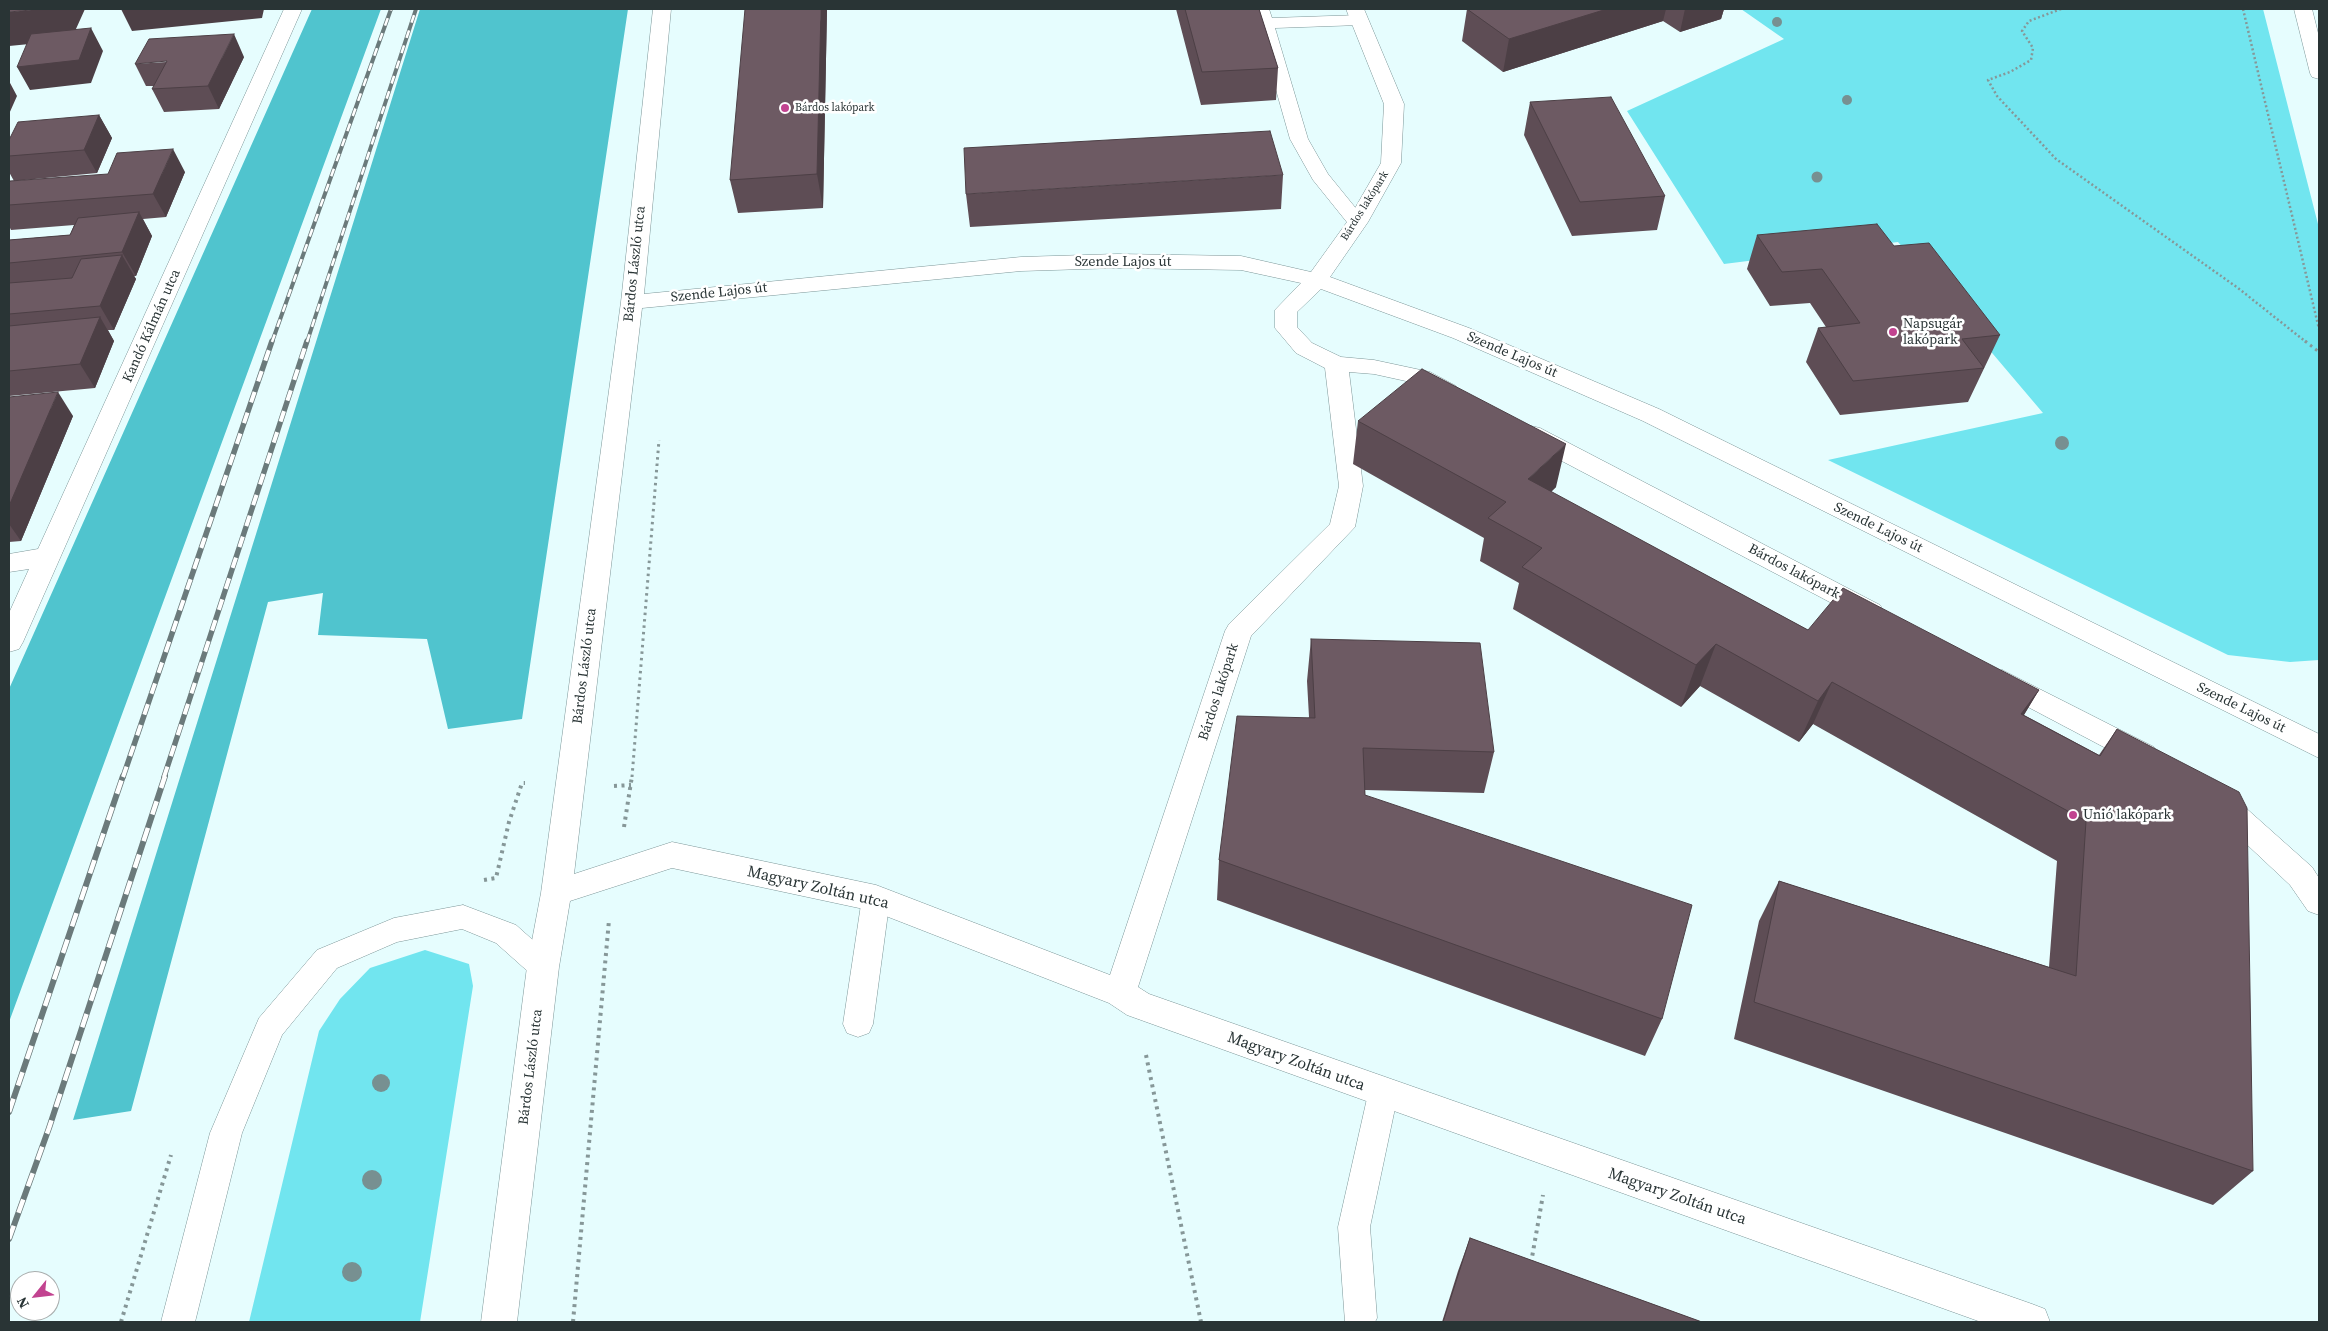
<!DOCTYPE html>
<meta charset="utf-8">
<style>
body{margin:0}
#map{position:relative;width:2328px;height:1331px;overflow:hidden;background:#e6fdfe;font-family:"Source Serif 4",serif}
canvas{display:block}
.frame{position:absolute;inset:0;border:10px solid #293435;pointer-events:none}
.north{position:absolute;left:10px;top:1271px;width:50px;height:50px;box-sizing:border-box;background:#fff;border:1px solid #a9aeae;border-radius:50%;rotate:241deg;font-size:14px;font-weight:700;line-height:20px;text-align:center;color:#293435}
.north::after{content:'';display:block;margin:auto;width:18px;height:22px;background:#c24390;clip-path:polygon(50% 0,100% 100%,50% 72%,0 100%)}
</style>
<div id="map">
<canvas width="2328" height="1331"></canvas>
<div class="frame"></div>
<div class="north">N</div>
</div>
<script>
const ctx = document.querySelector('canvas').getContext('2d');
ctx.lineJoin = 'round';
function fillPath(path, color) { ctx.fillStyle = color; ctx.fill(path, 'evenodd'); }
const poly = rows => new Path2D(rows.map(r => 'M' + r).join(''));
function stroke(path, color, width, dash) { ctx.strokeStyle = color; ctx.lineWidth = width; ctx.lineCap = dash ? 'butt' : 'round'; ctx.setLineDash(dash || []); ctx.stroke(path); }
function write(font, color, halo, rows, align = 'center') {
  ctx.font = font + ' "Source Serif 4",serif'; ctx.lineWidth = 5; ctx.setLineDash([]); ctx.textBaseline = 'middle'; ctx.strokeStyle = halo; ctx.fillStyle = color; for (const [text, x, y, turn = 0] of rows) {
    ctx.save(); ctx.translate(x, y); ctx.rotate((+turn || 0) * Math.PI / 180); ctx.textAlign = isNaN(turn) ? turn : align; if (halo) ctx.strokeText(text, 0, 0); ctx.fillText(text, 0, 0); ctx.restore();
  }
}
fillPath(poly([
 [1741,9,2263,9,2319,228,2319,660,2290,662,2228,655,1828,460,2043,413,1898,242,1724,264,1627,111,1784,39],
 [425,950,469,964,473,986,420,1322,249,1322,319,1031,340,999,370,968]
]), '#71e5ef');
fillPath(poly([
 [312,9,381,9,9,1022,9,689],
 [420,9,628,9,522,719,448,729,427,639,318,635,323,593,268,602,131,1111,73,1120]
]), '#50c4ce');
const service = poly([
 [1253,9,1269,9,1272,18,1360,15,1366,16,1368,20,1366,24,1360,25,1275,28,1308,139,1328,174,1367,222,1364,226,1350,226,1313,180,1290,139,1253,9],
 [876,886,886,890,890,898,873,1024,869,1033,858,1037,847,1033,843,1024,862,898,866,890,876,886],
 [463,905,516,925,553,958,557,967,553,976,543,980,533,976,496,943,462,929,397,942,337,968,282,1035,242,1133,195,1322,161,1322,210,1133,259,1018,317,950,394,918,463,905],
 [1383,1080,1394,1084,1398,1094,1370,1227,1377,1318,1375,1322,1345,1322,1338,1227,1368,1094,1372,1084,1383,1080]
]);
const minor = poly([
 [284,9,302,9,23,642,19,649,9,652,9,613,29,569,9,572,9,554,38,549,284,9],
 [653,9,671,9,644,294,1021,257,1117,254,1241,256,1311,272,1347,222,1381,163,1384,104,1346,9,1364,9,1404,104,1401,163,1368,222,1330,277,1469,328,1659,409,2319,734,2319,758,1643,421,1453,338,1321,289,1297,312,1297,327,1312,343,1341,357,1374,360,1430,372,1456,386,1460,391,1456,396,1448,399,1415,383,1374,374,1349,372,1363,486,1355,527,1251,636,1138,987,1149,994,2032,1304,2045,1309,2050,1322,1981,1322,1127,1015,1109,1003,873,911,672,868,570,901,559,967,517,1322,481,1322,527,967,541,893,621,302,653,9],
 [1117,268,1241,270,1301,283,1275,310,1275,328,1296,353,1325,368,1339,486,1330,524,1229,624,1225,631,1110,975,876,885,672,842,574,874,642,308,1021,271,1117,268],
 [1531,426,1540,428,1880,605,1884,612,1880,619,1871,622,1862,619,1522,440,1519,434,1522,428,1531,426],
 [2002,670,2154,747,2158,755,2154,763,2144,766,2134,763,1992,688,1988,681,1992,674,2002,670],
 [2219,789,2229,793,2312,867,2319,878,2319,915,2308,911,2290,885,2209,809,2204,801,2209,793,2219,789]
]);
const tertiary = poly([
 [2294,9,2312,9,2319,37,2319,79,2312,77,2310,73,2294,9]
]);
stroke(service, '#7c9698', 1);
stroke(minor, '#7c9698', 1);
stroke(tertiary, '#7c9698', 1);
stroke(poly([
 [2061,9,2029,21,2022,31,2033,48,2031,60,2010,72,1988,80,1997,96,2056,159,2238,288,2306,342],
 [2243,9,2319,329]
]), '#869798', 2.5, [2, 2.5]);
stroke(poly([
 [2305,341,2319,352],
 [632,777,659,440]
]), '#869798', 3, [2.5, 4]);
stroke(poly([
 [614,786,631,785],
 [624,827,632,776],
 [484,880,496,878,509,822,522,783,525,783],
 [1146,1055,1201,1322],
 [1531,1263,1543,1195],
 [121,1322,171,1155],
 [573,1322,609,920]
]), '#869798', 4, [3, 4.5]);
fillPath(service, '#fff');
fillPath(minor, '#fff');
fillPath(tertiary, '#fff');
const railFar2 = poly([
 [272,342,391,9],
 [307,342,416,9]
]);
const railFar1 = poly([
 [123,777,272,341],
 [164,777,307,341]
]);
const rail = poly([
 [9,1112,123,776],
 [9,1239,49,1128,165,776]
]);
stroke(railFar2, '#6b7a7b', 4);
stroke(railFar1, '#6b7a7b', 5.5);
stroke(rail, '#6b7a7b', 6);
stroke(railFar2, '#fff', 2.5, [8]);
stroke(railFar1, '#fff', 4, [11]);
stroke(rail, '#fff', 4.5, [14]);
ctx.fillStyle = '#779091';
for (const [x, y, r] of [
 [1777,22,5],
 [1847,100,5],
 [1817,177,5.5],
 [2062,443,7],
 [381,1083,9],
 [372,1180,10],
 [352,1272,10]
]) { ctx.beginPath(); ctx.arc(x, y, r, 0, 2 * Math.PI); ctx.fill(); }
fillPath(poly([
 [827,9,823,208,738,213,730,180],
 [1176,9,1259,9,1278,68,1276,100,1201,105],
 [1467,9,1724,9,1721,19,1680,32,1663,21,1503,72,1462,41],
 [244,57,219,109,164,112,152,89,154,86,146,86,135,64],
 [1530,102,1665,196,1657,230,1572,236,1524,135],
 [99,115,112,138,97,173,14,181,9,172,9,140],
 [185,172,166,217,143,219,152,236,136,276,134,276,136,279,114,330,108,330,114,341,95,388,9,396,9,240,70,235,74,225,11,230,9,226,9,184],
 [1283,175,1281,209,970,227,966,194],
 [1757,235,1894,246,2000,335,1968,402,1840,415,1806,362,1818,328,1826,327,1810,303,1770,306,1747,269],
 [9,397,73,416,21,541,9,542],
 [1358,421,1556,487,1551,492,1808,630,2039,690,2024,715,2099,755,2117,729,2253,1171,2213,1205,1734,1039,1759,921,1779,881,2049,967,2057,861,1813,724,1799,742,1700,686,1681,707,1513,609,1519,583,1480,561,1484,538,1353,464],
 [1311,639,1494,752,1484,793,1365,790,1365,795,1662,1019,1645,1056,1217,900,1219,860,1309,717,1307,681],
 [1470,1238,1702,1322,1442,1322,1458,1271]
]), '#5e4d55');
fillPath(poly([
 [42,9,85,9,71,40,9,46,9,12],
 [121,9,264,9,262,18,132,31],
 [821,9,827,9,823,208,817,174],
 [1607,9,1666,9,1663,21,1503,72,1509,39],
 [1685,9,1724,9,1721,19,1680,32],
 [91,28,103,51,91,83,30,90,17,67],
 [234,34,244,57,219,109,208,86],
 [9,81,17,96,9,114],
 [99,115,112,138,97,173,84,150],
 [173,149,185,172,166,217,153,194],
 [139,212,152,236,136,276,122,252],
 [122,255,136,279,114,330,100,306],
 [100,317,114,341,95,388,80,364],
 [58,392,73,416,21,541,9,524,9,506],
 [1566,444,1556,487,1518,522,1528,479],
 [1716,644,1700,686,1681,707,1696,665],
 [1832,682,1813,724,1799,742,1818,701],
 [2039,690,2014,731,2021,714]
]), '#4c3f45');
const building = poly([
 [9,9,42,9,9,12,9,9],
 [745,9,821,9,817,174,730,180,745,9],
 [1185,9,1259,9,1278,68,1202,72,1185,9],
 [1467,9,1607,9,1509,39,1467,9],
 [91,28,79,60,17,67,31,34,91,28],
 [234,34,208,86,152,89,167,61,135,64,149,39,234,34],
 [1611,97,1665,196,1580,202,1530,102,1611,97],
 [99,115,84,150,9,156,9,140,18,122,99,115],
 [1270,131,1283,175,966,194,964,148,1270,131],
 [173,149,153,194,9,205,9,184,10,181,108,174,117,153,173,149],
 [139,212,122,252,9,263,9,240,70,235,78,218,139,212],
 [1877,224,1894,246,1929,243,2000,335,1962,339,1984,368,1853,381,1818,328,1860,323,1822,269,1782,272,1757,235,1877,224],
 [122,255,100,306,9,314,9,283,72,278,81,259,122,255],
 [100,317,80,364,9,371,9,326,100,317],
 [1422,369,1566,444,1528,479,1808,630,1843,588,2039,690,2021,714,2100,756,2117,729,2239,792,2247,808,2253,1171,1754,1002,1779,881,2076,976,2086,821,1832,682,1818,701,1716,644,1696,665,1522,567,1542,548,1488,518,1506,502,1358,421,1422,369],
 [58,392,9,506,9,397,58,392],
 [1311,639,1480,643,1494,752,1363,748,1365,795,1692,905,1662,1019,1219,860,1237,716,1315,718,1311,639],
 [1470,1238,1702,1322,1443,1322,1470,1238]
]);
fillPath(building, '#6d5a63');
stroke(building, '#4c3f45', 1);
for (const [x, y, r, color] of [
 [785,108,5,"#c24390"],
 [1893,332,5,"#c24390"],
 [2073,815,5,"#c24390"]
]) { const dot = new Path2D(); dot.arc(x, y, r, 0, 2 * Math.PI); ctx.fillStyle = color; ctx.fill(dot); stroke(dot, '#fff', 2); }
write('11px', '#293435', '#fff', [
 ["Bárdos lakópark",795,108]
], 'left');
write('11px', '#293435', '#fff', [
 ["Bárdos lakópark",1365,206,-58]
]);
write('14px', '#293435', '#fff', [
 ["Szende Lajos út",1123,262],
 ["Bárdos László utca",635,264,-84],
 ["Szende Lajos út",719,293,-6],
 ["Kandó Kálmán utca",152,326,-66],
 ["Szende Lajos út",1512,355,23],
 ["Szende Lajos út",1878,528,26],
 ["Bárdos lakópark",1794,572,28],
 ["Bárdos László utca",585,666,-83],
 ["Bárdos lakópark",1219,692,-72],
 ["Szende Lajos út",2241,708,26],
 ["Bárdos László utca",531,1067,-83]
]);
write('14px', '#293435', '#fff', [
 ["Napsugár",1903,324],
 ["lakópark",1903,340],
 ["Unió lakópark",2083,815]
], 'left');
write('16px', '#293435', '#fff', [
 ["Magyary Zoltán utca",818,888,13],
 ["Magyary Zoltán utca",1296,1062,20],
 ["Magyary Zoltán utca",1677,1197,19]
]);
</script>
